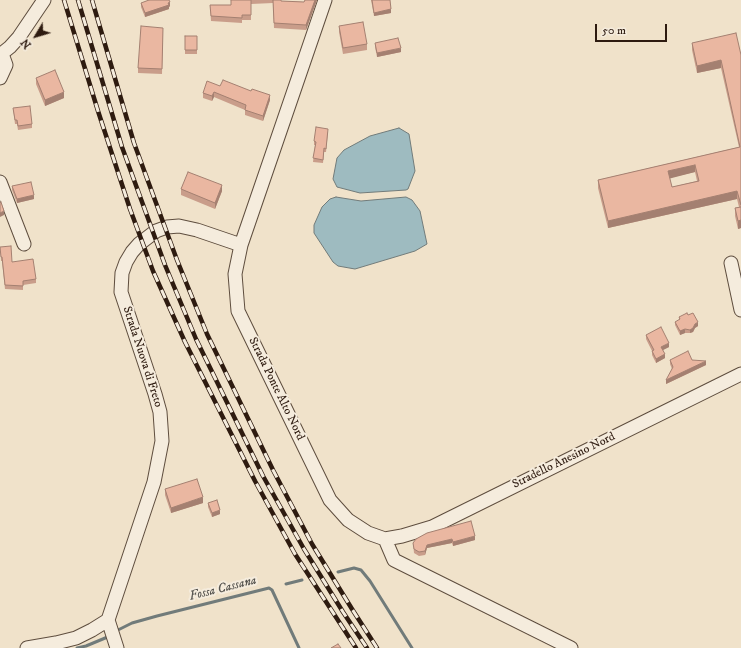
<!DOCTYPE html>
<style>
body{margin:0}
#map{position:relative;width:741px;height:648px;overflow:hidden;background:#f0e2ca;font-family:"IM FELL DW Pica",serif}
canvas{display:block}
.north{position:absolute;left:16px;top:16px;width:40px;height:40px;-webkit-text-stroke:3px #f5ecdd;paint-order:stroke;rotate:232deg;font-size:11px;font-weight:700;line-height:16px;text-align:center;color:#2e1b10}
.north::after{content:'';display:block;margin:auto;width:14px;height:18px;background:#2e1b10;clip-path:polygon(50% 0,100% 100%,50% 72%,0 100%)}
.scale{position:absolute;left:595px;top:24px;width:72px;height:18px;box-sizing:border-box;border:2px solid #2e1b10;border-top:0;padding-left:5px;font-size:12px;line-height:14px;white-space:nowrap;color:#2e1b10;-webkit-text-stroke:3px #f5ecdd;paint-order:stroke}
</style>
<div id="map">
<canvas width="741" height="648"></canvas>
<div class="north">N</div>
<div class="scale">50 m</div>
</div>
<script>
const ctx = document.querySelector('canvas').getContext('2d');
ctx.lineJoin = 'round';
function fillPath(path, color) { ctx.fillStyle = color; ctx.fill(path, 'evenodd'); }
const poly = rows => new Path2D(rows.map(r => 'M' + r).join(''));
function stroke(path, color, width, dash) { ctx.strokeStyle = color; ctx.lineWidth = width; ctx.lineCap = dash ? 'butt' : 'round'; ctx.setLineDash(dash || []); ctx.stroke(path); }
function write(font, color, halo, rows, align = 'center') {
  ctx.font = font + ' "IM FELL DW Pica",serif'; ctx.lineWidth = 4; ctx.setLineDash([]); ctx.textBaseline = 'middle'; ctx.strokeStyle = halo; ctx.fillStyle = color; for (const [text, x, y, turn = 0] of rows) {
    ctx.save(); ctx.translate(x, y); ctx.rotate((+turn || 0) * Math.PI / 180); ctx.textAlign = isNaN(turn) ? turn : align; if (halo) ctx.strokeText(text, 0, 0); ctx.fillText(text, 0, 0); ctx.restore();
  }
}
const water = poly([
 [399,128,409,134,415,171,408,189,406,190,360,193,337,187,333,179,337,158,344,150,370,136,399,128],
 [336,197,361,201,406,197,412,200,420,211,427,244,415,251,355,269,338,266,333,262,314,233,314,225,322,207,330,199,336,197]
]);
fillPath(water, '#9ebbc0');
stroke(water, '#717b7a', 1);
stroke(poly([
 [338,572,354,568,361,570,370,581,412,648],
 [286,584,302,580],
 [118,630,132,623,157,616,269,588,272,590,299,648],
 [77,648,86,646,110,636]
]), '#717b7a', 3);
const minor = poly([
 [325,0,241,245,235,274,238,311,330,500,348,520,368,533,385,539,394,560,571,648],
 [0,55,10,47,19,37,44,0],
 [0,78,6,65,2,54],
 [0,182,24,244],
 [731,263,741,310],
 [385,539,402,536,432,527,741,374],
 [27,648,56,643,76,638,92,630,108,620],
 [117,648,108,620,154,482,162,441,160,412,155,394,121,292,122,273,126,262,132,252,139,244,156,231,167,227,179,226,197,230,241,245]
]);
stroke(minor, '#5e4d3e', 15);
stroke(minor, '#f5ecdd', 13);
const rail = poly([
 [64,0,98,111,130,209,153,271,185,342,255,481,295,554,356,648],
 [78,0,122,147,165,265,196,339,263,476,304,549,343,612,367,648],
 [92,0,134,143,177,260,207,334,273,470,312,544,352,609,377,648]
]);
stroke(rail, '#2e1b10', 4.5);
stroke(rail, '#f5ecdd', 3, [9]);
fillPath(poly([
 [231,0,281,0,281,1,304,2,305,0,317,0,306,30,274,28,273,3,251,4,251,20,242,20,242,23,211,21,210,5,231,5],
 [371,0,390,0,391,13,374,16],
 [141,3,170,6,169,7,169,9,145,17,141,7],
 [339,26,367,44,367,50,343,54,339,32],
 [163,28,162,74,138,73,138,68],
 [185,36,197,36,197,54,185,54],
 [375,43,401,52,377,57,375,47],
 [692,43,741,55,741,228,738,229,735,216,735,208,739,207,737,199,608,228,598,188,598,180,739,147,721,68,697,73,692,50],
 [695,172,697,181,672,187,669,178],
 [36,78,64,98,45,106,36,84],
 [220,86,251,91,270,100,263,121,245,115,245,110,214,97,212,101,203,98,203,93],
 [13,108,32,124,32,128,18,130,17,124,15,124],
 [328,132,326,152,324,152,323,163,313,162,315,145,314,145,314,141],
 [12,186,34,199,17,203,12,190],
 [181,189,222,191,215,209,181,195],
 [0,247,12,262,36,279,36,283,23,285,23,290,5,289,2,261,1,261],
 [688,315,698,326,695,328,693,332,690,333,685,333,680,335,675,325,675,322,679,320,679,317],
 [646,335,669,347,663,350,665,358,656,363,652,355,652,351,646,339],
 [670,360,692,360,706,365,666,384,672,369,670,364],
 [165,489,203,503,171,513,165,495],
 [208,503,220,514,212,517,208,507],
 [416,539,475,540,453,546,452,543,427,548,425,555,419,556,414,553,413,543]
]), '#c99d8a');
fillPath(poly([
 [315,0,317,0,306,30,306,25],
 [170,2,170,6,169,7,169,9,145,17,145,13],
 [391,9,391,13,374,16,374,13],
 [401,48,401,52,377,57,377,53],
 [721,60,721,68,697,73,697,66],
 [64,92,64,98,45,106,45,100],
 [214,92,214,97,212,101,212,96],
 [270,95,270,100,263,121,263,116],
 [695,165,695,172,668,179,668,171],
 [222,185,222,191,215,209,215,203],
 [737,191,737,199,608,228,608,221],
 [34,195,34,199,17,203,17,199],
 [4,211,4,215,0,217,0,213],
 [741,220,741,228,738,229,738,221],
 [698,322,698,326,695,328,693,332,690,333,690,330,695,324],
 [685,329,685,333,680,335,680,331],
 [669,343,669,347,661,351,661,347],
 [665,354,665,358,656,363,656,359],
 [706,361,706,365,666,384,666,380],
 [203,497,203,503,171,513,171,508],
 [220,510,220,514,212,517,212,513],
 [475,536,475,540,453,546,453,542],
 [452,539,452,543,427,548,425,555,425,551,427,545]
]), '#a48071');
const building = poly([
 [149,0,169,0,170,2,168,3,169,5,145,13,141,3,149,0],
 [231,0,251,0,251,15,242,15,242,18,211,16,210,5,231,5,231,0],
 [273,0,281,0,281,1,304,2,305,0,315,0,306,25,274,23,273,0],
 [372,0,390,0,391,9,374,13,372,0],
 [363,22,367,44,343,48,339,26,363,22],
 [141,26,163,28,162,69,138,68,141,26],
 [736,33,741,55,741,205,737,191,608,221,598,180,740,147,721,60,697,66,692,43,736,33],
 [695,165,699,181,672,187,668,171,695,165],
 [185,36,197,36,197,50,185,50,185,36],
 [398,38,401,48,377,53,375,43,398,38],
 [55,70,64,92,45,100,36,78,55,70],
 [223,80,251,91,252,89,270,95,263,116,245,110,246,105,214,92,212,96,203,93,207,81,220,86,223,80],
 [30,106,32,124,18,126,17,120,15,120,13,108,30,106],
 [316,127,328,129,326,149,324,148,323,160,313,158,316,142,314,141,316,127],
 [188,172,222,185,215,203,181,189,188,172],
 [31,182,34,195,17,199,12,186,31,182],
 [1,202,4,211,0,213,0,203,1,202],
 [741,207,741,220,738,221,735,208,741,207],
 [11,246,12,262,33,259,36,279,23,281,23,286,5,285,2,257,1,257,0,247,11,246],
 [687,313,688,315,693,313,698,322,695,324,693,328,690,330,685,329,680,331,675,322,680,319,679,317,687,313],
 [661,327,669,343,661,347,665,354,656,359,652,351,654,350,646,335,661,327],
 [688,351,692,360,706,361,666,380,673,367,670,360,688,351],
 [197,479,203,497,171,508,165,489,197,479],
 [217,500,220,510,212,513,208,503,217,500],
 [471,521,475,536,453,542,452,539,427,545,425,551,419,552,414,549,413,543,416,539,427,533,471,521],
 [338,644,341,648,331,648,338,644]
]);
fillPath(building, '#eab7a1');
stroke(building, '#a48071', 1);
write('12px', '#2e1b10', '#f5ecdd', [
 ["Strada Nuova di Freto",142,357,72],
 ["Strada Ponte Alto Nord",276,389,64],
 ["Stradello Anesino Nord",564,461,-26]
]);
write('italic 13px', '#55534e', '#f5ecdd', [
 ["Fossa Cassana",223,589,-14]
]);
</script>
